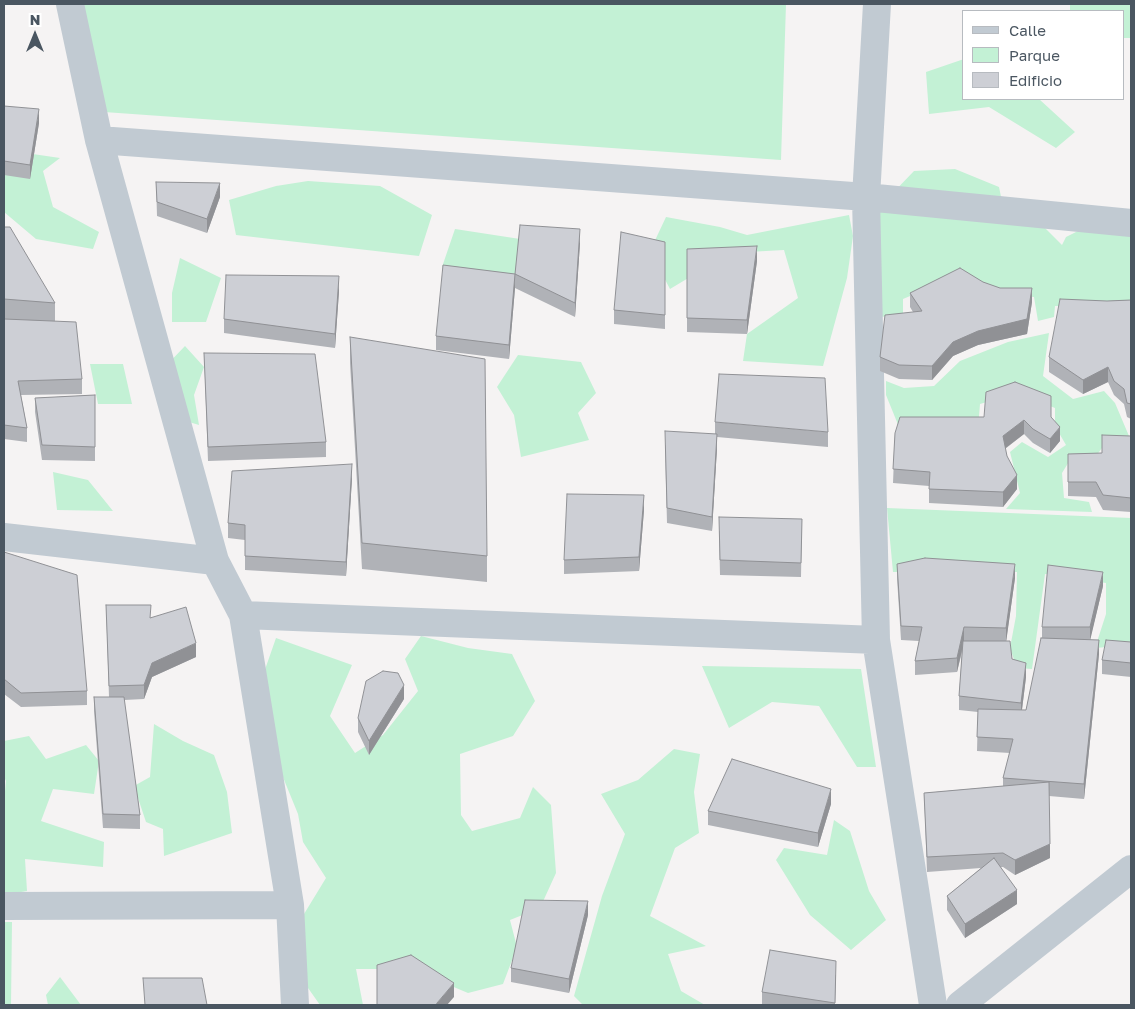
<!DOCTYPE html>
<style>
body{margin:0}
#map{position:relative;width:1135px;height:1009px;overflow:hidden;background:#f5f3f3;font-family:"Golos Text",sans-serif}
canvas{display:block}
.frame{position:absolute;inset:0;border:5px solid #4a5661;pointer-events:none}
.legend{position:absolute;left:962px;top:10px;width:162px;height:90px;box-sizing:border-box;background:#fff;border:1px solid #b7bbc0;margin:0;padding:6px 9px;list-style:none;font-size:15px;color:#4a5661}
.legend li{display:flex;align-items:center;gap:10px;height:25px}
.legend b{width:25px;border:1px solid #b7bbc0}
.north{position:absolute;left:10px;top:10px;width:50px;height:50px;-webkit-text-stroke:4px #fff;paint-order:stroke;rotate:0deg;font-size:14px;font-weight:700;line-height:20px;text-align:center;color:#4a5661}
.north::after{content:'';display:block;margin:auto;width:18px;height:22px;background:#4a5661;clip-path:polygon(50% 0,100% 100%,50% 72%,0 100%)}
</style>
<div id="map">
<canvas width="1135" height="1009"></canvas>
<div class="frame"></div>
<ul class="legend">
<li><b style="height:6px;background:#c1cad2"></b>Calle</li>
<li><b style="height:14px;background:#c3f1d5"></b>Parque</li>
<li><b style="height:14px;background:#cdcfd5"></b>Edificio</li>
</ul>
<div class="north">N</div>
</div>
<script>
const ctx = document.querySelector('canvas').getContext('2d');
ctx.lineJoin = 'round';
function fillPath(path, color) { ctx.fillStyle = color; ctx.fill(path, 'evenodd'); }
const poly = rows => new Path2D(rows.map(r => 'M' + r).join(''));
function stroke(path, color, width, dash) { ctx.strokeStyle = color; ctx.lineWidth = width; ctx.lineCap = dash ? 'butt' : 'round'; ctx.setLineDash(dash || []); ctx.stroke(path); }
fillPath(poly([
 [70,4,786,4,781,160,90,111],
 [1054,4,1131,4,1131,38,1124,38,1124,11,1070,11,1070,5],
 [964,59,964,99,1039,99,1075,132,1056,148,989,107,929,114,926,72],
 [19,152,60,158,43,171,53,207,99,232,93,249,36,239,4,212,4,162],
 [955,169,999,187,1006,221,1037,220,1062,245,1066,237,1094,223,1131,233,1131,307,1055,306,1054,317,1038,321,1034,297,1000,294,960,275,903,299,903,316,876,317,860,227,914,171],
 [308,181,380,186,432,215,419,256,236,235,229,200,276,186],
 [849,215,853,236,847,278,823,366,743,361,747,334,798,298,784,250,730,253,670,289,650,251,666,217,720,227,747,235],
 [455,229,520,239,515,288,442,267],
 [180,258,221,278,206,322,172,322,172,293],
 [1049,333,1043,376,1073,399,1104,391,1115,403,1129,436,1105,444,1093,460,1070,460,1062,473,1064,498,1089,502,1092,512,1006,509,1020,493,1010,452,1022,442,1048,457,1066,445,1055,426,1055,408,1017,393,980,404,978,428,899,427,886,395,886,381,904,388,934,386,960,361,1008,342],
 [185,346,204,367,194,395,199,425,176,418,161,371],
 [518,355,581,362,596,393,578,413,589,440,521,457,514,415,497,387],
 [90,364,123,364,132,404,98,404],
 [53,472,88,480,113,511,57,510],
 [887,508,1131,518,1131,645,1095,648,1106,614,1106,583,1045,574,1032,669,1017,668,1010,648,1016,616,1017,572,893,572],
 [421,636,468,648,512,654,535,701,513,736,460,754,461,815,472,831,520,818,533,787,551,805,556,873,540,908,510,920,517,947,503,984,468,993,411,969,356,969,363,1005,320,1005,301,978,304,914,326,878,303,842,298,814,253,704,276,638,352,665,330,716,355,753,383,735,418,691,405,659],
 [702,666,861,669,876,767,857,767,819,706,772,702,729,728],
 [154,724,183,741,214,755,227,792,232,833,164,856,163,829,146,822,134,786,150,777],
 [29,736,46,759,86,745,99,761,94,794,53,789,41,821,104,842,103,867,25,859,27,891,4,895,4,801,6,781,4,777,4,741],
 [674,749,700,754,694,792,699,833,675,848,650,916,706,946,668,954,681,991,705,1005,583,1005,574,996,602,896,625,834,601,794,638,780],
 [834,820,850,831,869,891,886,920,851,950,810,915,776,860,784,848,827,855],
 [4,922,12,922,11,1005,4,1005],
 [60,977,81,1005,48,1005,46,995]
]), '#c3f1d5');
stroke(poly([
 [70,4,99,140,215,561,243,615,290,905,295,1005],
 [877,4,866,197,876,640,933,1005],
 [99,140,866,197,1131,223],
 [4,537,215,561],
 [243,615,876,640],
 [4,906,290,905],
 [960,1005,1131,869]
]), '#c1cad2', 28);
fillPath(poly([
 [4,106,39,123,30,179,4,175],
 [156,182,220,197,207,233,157,216],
 [4,227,55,303,55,321,82,379,82,394,21,395,27,428,27,442,4,439],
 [665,242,665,329,614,324,614,310],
 [580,243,575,317,515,288,509,359,436,350,436,336,515,274],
 [687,249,757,261,747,334,687,332],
 [983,282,1032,302,1027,334,978,345,953,356,932,380,899,379,880,371,880,357,913,312,910,307,910,293],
 [339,291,335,348,224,333,224,319],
 [1131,300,1131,419,1127,417,1124,404,1114,395,1108,382,1083,394,1049,372,1049,357,1107,301],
 [350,337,487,556,487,582,362,569,350,363],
 [204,353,326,442,326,457,208,461],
 [95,395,95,461,42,460,35,412,35,398],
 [1051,417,1060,441,1050,453,1033,443,1024,434,1005,449,1007,456,1017,489,1003,507,929,503,929,486,893,483,895,433],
 [715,422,828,432,828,447,717,437,717,448,712,531,667,523,665,445,715,434],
 [1131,436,1131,512,1103,510,1096,497,1068,496,1068,454,1102,453],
 [352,478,346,576,245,570,245,540,228,538,228,523],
 [644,510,639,571,564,574,564,560],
 [802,519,801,577,720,575,719,531],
 [4,552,87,691,87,705,21,707,4,694],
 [897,564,1015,578,1006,641,1012,659,1026,677,1022,710,1026,710,1042,638,1042,627,1103,586,1090,639,1099,654,1084,799,1049,796,1050,858,1015,875,1003,867,1001,867,1017,904,965,938,947,910,947,896,981,868,927,872,924,793,1003,786,1003,778,1010,753,977,751,978,712,959,710,959,696,962,652,957,672,915,675,915,661,919,641,901,640,897,578],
 [106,605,151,618,196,657,152,677,144,699,124,700,140,815,140,829,103,828,94,711,94,697,109,697],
 [1131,642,1131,677,1102,674,1102,660],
 [404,699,369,755,358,732,358,718],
 [831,804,818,847,708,825,708,811],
 [588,915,569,993,511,982,511,968],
 [836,975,835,1005,762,1005,762,992]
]), '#b0b2b7');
fillPath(poly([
 [39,109,39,123,30,179,30,165],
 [220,183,220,197,207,233,207,219],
 [580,229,580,243,575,317,575,303],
 [757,246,757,261,747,334,747,320],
 [515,274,515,288,509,359,509,345],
 [339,276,339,291,335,348,335,334],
 [1032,288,1032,302,1027,334,978,345,953,356,932,380,932,366,953,342],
 [1108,367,1108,382,1083,394,1083,380],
 [1024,420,1024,434,1003,450,1003,436],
 [1060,427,1060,441,1050,453,1050,439],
 [717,434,717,448,712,531,712,517],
 [352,464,352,478,346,576,346,562],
 [1017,475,1017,489,1003,507,1003,492],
 [644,495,644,510,639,571,639,557],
 [1015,564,1015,578,1006,643,1006,628],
 [1103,572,1103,586,1090,641,1090,627],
 [964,627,964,641,957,672,957,658],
 [1099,640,1099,654,1084,799,1084,784],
 [196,643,196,657,152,677,144,699,144,685,152,663],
 [1026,663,1026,677,1021,717,1021,703],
 [404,685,404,699,369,755,369,741],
 [831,789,831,804,818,847,818,833],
 [1050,844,1050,858,1015,875,1015,860],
 [1017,890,1017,904,965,938,965,924],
 [588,901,588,915,569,993,569,979],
 [454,983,454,997,447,1005,436,1005,437,1003]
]), '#909195');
const building = poly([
 [4,106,39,109,30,165,4,161,4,106],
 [156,182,220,183,207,219,157,202,156,182],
 [520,225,580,229,575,303,515,274,509,345,436,336,443,265,515,274,520,225],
 [4,227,10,227,55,303,4,299,4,227],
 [621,232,665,242,665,315,614,310,621,232],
 [757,246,747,320,687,318,687,249,757,246],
 [960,268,983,282,1000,288,1032,288,1027,319,978,331,953,342,932,366,899,365,880,357,885,315,922,311,910,293,960,268],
 [226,275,339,276,335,334,224,319,226,275],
 [1060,299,1107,301,1131,300,1131,404,1127,403,1124,389,1114,381,1108,367,1083,380,1049,357,1060,299],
 [4,319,76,322,82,379,18,381,27,428,4,425,4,319],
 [350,337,485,359,487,556,362,543,350,337],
 [204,353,315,354,326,442,208,447,204,353],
 [719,374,825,378,828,432,715,422,719,374],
 [1015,382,1051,396,1051,417,1060,427,1050,439,1033,429,1024,420,1003,436,1007,456,1017,475,1003,492,929,489,930,472,893,469,895,433,900,417,984,417,986,392,1015,382],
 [95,395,95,447,42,445,35,398,95,395],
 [665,431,717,434,712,517,667,508,665,431],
 [1102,435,1131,436,1131,498,1103,495,1096,482,1068,482,1068,454,1102,453,1102,435],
 [352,464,346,562,245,556,245,525,228,523,232,471,352,464],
 [567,494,644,495,639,557,564,560,567,494],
 [719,517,802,519,801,563,720,560,719,517],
 [4,552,77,575,87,691,21,693,4,679,4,552],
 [925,558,1015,564,1006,628,964,627,957,658,915,661,922,627,901,626,897,564,925,558],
 [1048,565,1103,572,1090,627,1042,627,1048,565],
 [106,605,151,605,150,618,186,607,196,643,152,663,144,685,109,686,106,605],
 [1041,638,1099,640,1084,784,1003,778,1013,739,977,737,978,709,1026,710,1041,638],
 [1106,640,1131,642,1131,663,1102,660,1106,640],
 [963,641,1010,641,1012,659,1026,663,1021,703,959,696,963,641],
 [383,671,398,673,404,685,369,741,358,718,366,681,383,671],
 [94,697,124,697,140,815,103,814,94,697],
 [732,759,831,789,818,833,708,811,732,759],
 [1049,782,1050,844,1015,860,1003,853,927,857,924,793,1049,782],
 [994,858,1017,890,965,924,947,896,994,858],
 [525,900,588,901,569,979,511,968,525,900],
 [770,950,836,961,835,1003,762,992,770,950],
 [411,955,454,983,437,1003,436,1005,377,1005,377,965,411,955],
 [143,978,202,978,207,1005,145,1005,143,978]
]);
fillPath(building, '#cdcfd5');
stroke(building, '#909195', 1);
</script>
